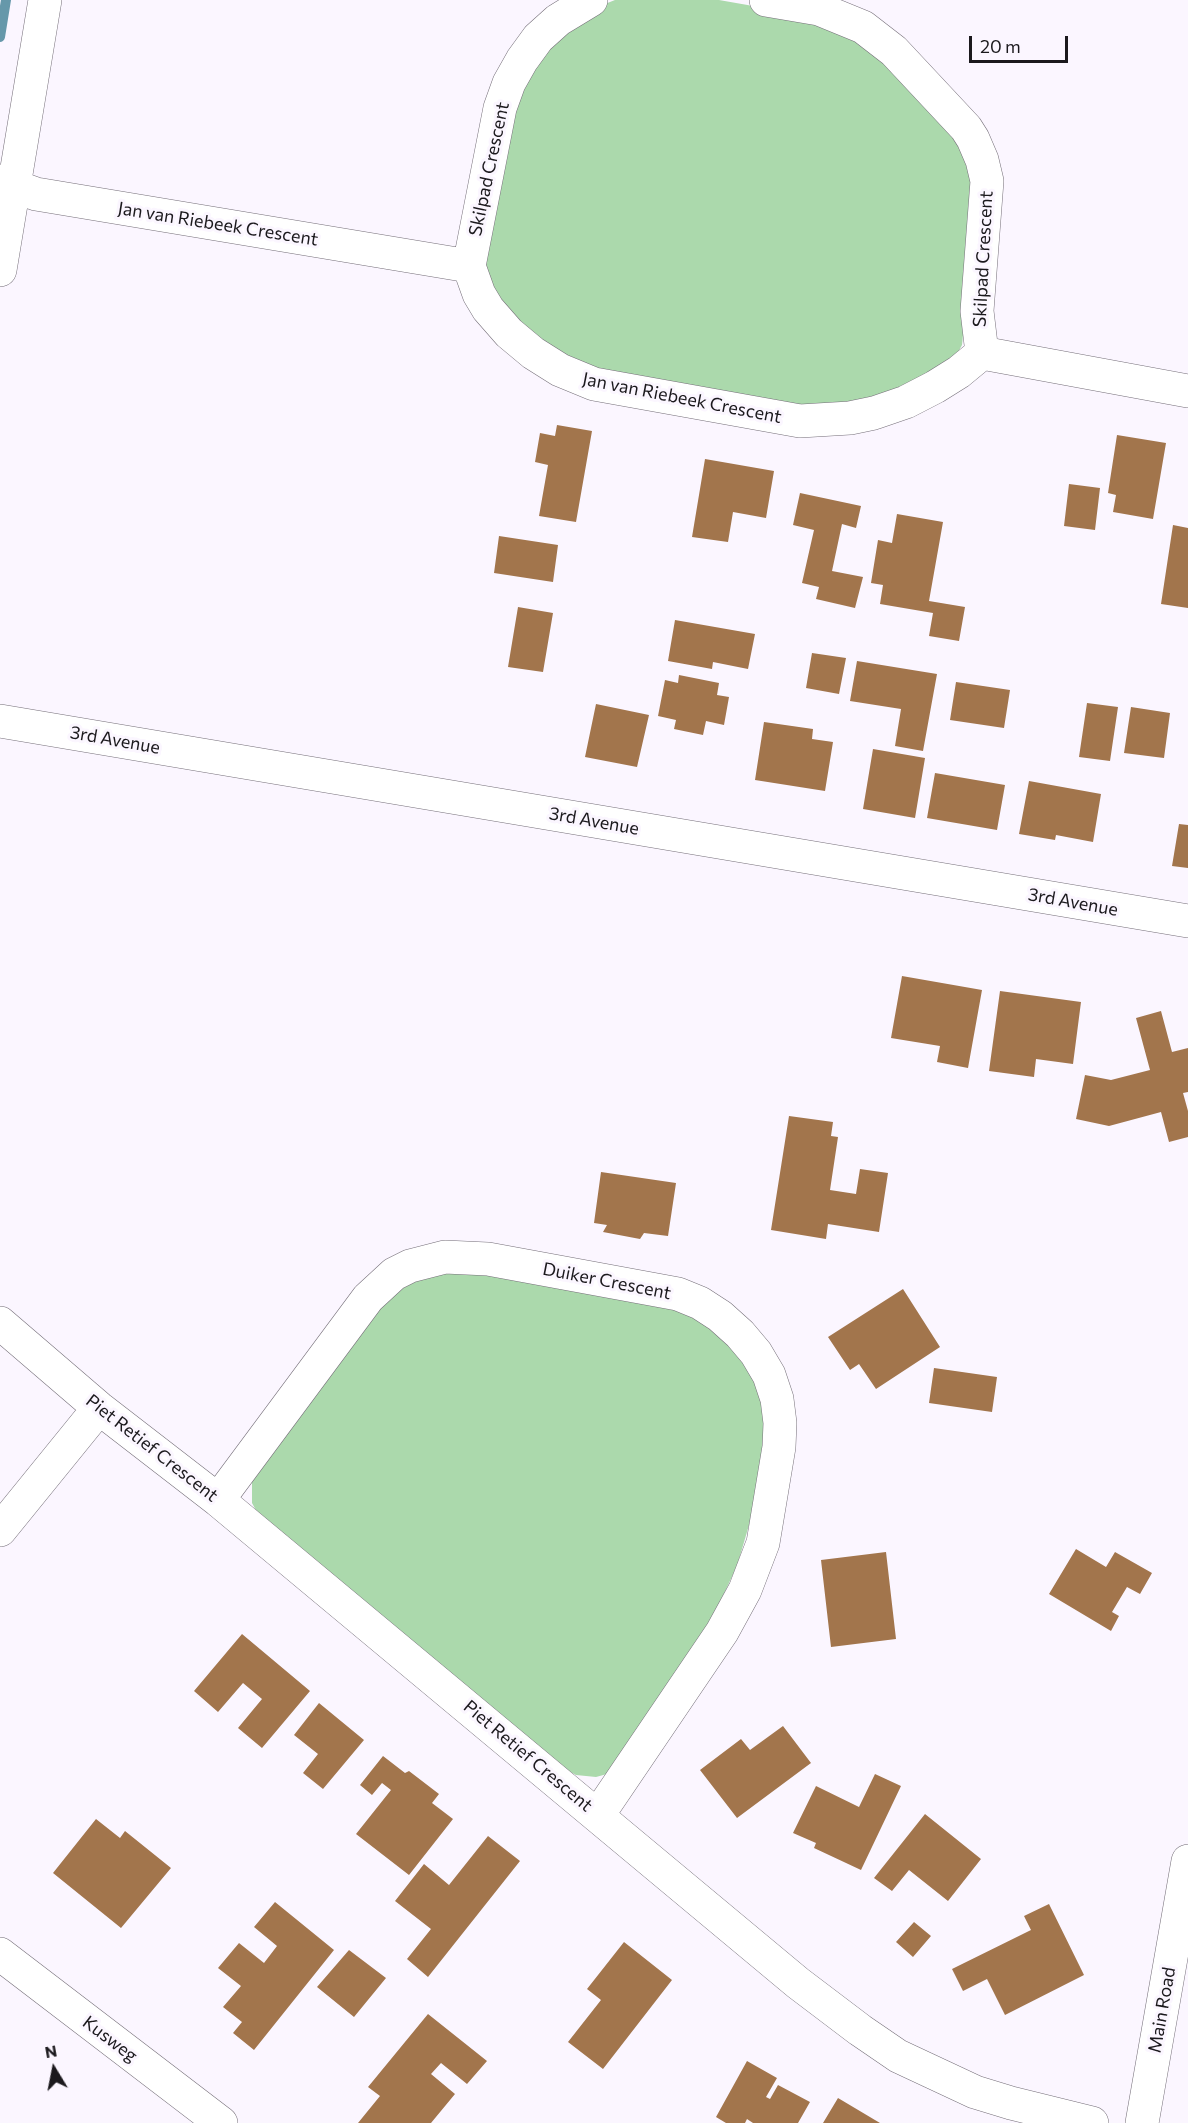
<!DOCTYPE html>
<style>
body{margin:0}
#map{position:relative;width:1188px;height:2123px;overflow:hidden;background:#fbf6ff;font-family:Commissioner,sans-serif}
canvas{display:block}
.north{position:absolute;left:24px;top:2039px;width:60px;height:60px;-webkit-text-stroke:4px #fbf6ff;paint-order:stroke;rotate:350deg;font-size:16px;font-weight:700;line-height:24px;text-align:center;color:#1b191d}
.north::after{content:'';display:block;margin:auto;width:21px;height:27px;background:#1b191d;clip-path:polygon(50% 0,100% 100%,50% 72%,0 100%)}
.scale{position:absolute;left:969px;top:36px;width:99px;height:27px;box-sizing:border-box;border:3px solid #1b191d;border-top:0;padding-left:8px;font-size:18px;line-height:21px;white-space:nowrap;color:#1b191d;-webkit-text-stroke:4px #fbf6ff;paint-order:stroke}
</style>
<div id="map">
<canvas width="1188" height="2123"></canvas>
<div class="north">N</div>
<div class="scale">20 m</div>
</div>
<script>
const ctx = document.querySelector('canvas').getContext('2d');
ctx.lineJoin = 'round';
function fillPath(path, color) { ctx.fillStyle = color; ctx.fill(path, 'evenodd'); }
const poly = rows => new Path2D(rows.map(r => 'M' + r).join(''));
function stroke(path, color, width, dash) { ctx.strokeStyle = color; ctx.lineWidth = width; ctx.lineCap = dash ? 'butt' : 'round'; ctx.setLineDash(dash || []); ctx.stroke(path); }
function write(font, color, halo, rows, align = 'center') {
  ctx.font = font + ' Commissioner,sans-serif'; ctx.lineWidth = 6; ctx.setLineDash([]); ctx.textBaseline = 'middle'; ctx.strokeStyle = halo; ctx.fillStyle = color; for (const [text, x, y, turn = 0] of rows) {
    ctx.save(); ctx.translate(x, y); ctx.rotate((+turn || 0) * Math.PI / 180); ctx.textAlign = isNaN(turn) ? turn : align; if (halo) ctx.strokeText(text, 0, 0); ctx.fillText(text, 0, 0); ctx.restore();
  }
}
fillPath(poly([
 [615,0,719,0,810,16,853,33,961,135,977,197,962,345,956,356,886,397,822,409,595,372,545,349,495,293,484,262,507,117,533,60,600,6],
 [460,1269,671,1305,713,1327,746,1365,762,1396,766,1429,754,1508,737,1566,711,1621,607,1774,596,1777,576,1775,567,1770,258,1514,252,1503,252,1481,377,1308,413,1279]
]), '#abd9ac');
stroke(poly([
 [0,37,6,0]
]), '#6698aa', 10);
fillPath(poly([
 [557,425,592,431,576,522,539,516,548,465,535,462,540,433,555,436],
 [1117,435,1166,443,1153,519,1113,512,1116,495,1108,493],
 [705,459,774,471,766,518,733,512,728,542,692,537],
 [1069,484,1100,488,1095,530,1064,526],
 [800,493,861,506,856,528,842,524,832,571,863,577,855,608,816,599,819,587,802,583,814,530,793,525],
 [897,514,943,522,929,601,965,607,959,641,929,636,933,613,880,604,883,585,871,583,878,540,892,543],
 [1173,525,1188,528,1188,608,1161,604],
 [499,536,558,545,553,582,494,573],
 [518,607,553,613,543,672,508,667],
 [675,620,755,634,748,669,713,662,712,669,668,661],
 [812,653,846,658,839,694,806,688],
 [857,661,937,674,923,751,895,746,901,709,850,701],
 [679,675,719,683,717,695,729,697,724,725,706,721,703,735,674,729,676,720,658,716,665,680,678,683],
 [956,682,1010,690,1004,728,950,720],
 [1087,703,1118,707,1110,761,1079,757],
 [596,704,649,715,637,767,585,757],
 [1131,707,1170,713,1164,758,1124,753],
 [764,722,813,729,812,739,833,742,825,791,755,780],
 [873,749,925,758,915,818,863,809],
 [935,773,1005,785,997,830,927,818],
 [1029,781,1101,794,1093,842,1056,835,1055,840,1019,834],
 [1179,824,1188,825,1188,868,1172,866],
 [902,976,982,990,968,1068,937,1062,940,1046,891,1038],
 [1000,991,1081,1002,1073,1064,1036,1059,1034,1077,989,1071],
 [1161,1011,1172,1052,1188,1048,1188,1092,1183,1093,1188,1111,1188,1137,1169,1142,1161,1112,1109,1126,1076,1119,1085,1075,1111,1080,1150,1070,1136,1018],
 [789,1116,833,1122,831,1136,838,1137,830,1190,856,1194,860,1169,888,1173,879,1232,828,1224,826,1239,771,1230],
 [601,1172,676,1183,668,1236,644,1233,640,1239,603,1232,607,1225,594,1223],
 [903,1289,940,1347,876,1389,859,1364,850,1370,828,1337],
 [934,1368,997,1377,992,1412,929,1403],
 [1076,1549,1106,1567,1115,1552,1152,1573,1140,1594,1127,1587,1112,1612,1119,1616,1111,1631,1049,1594],
 [886,1552,896,1639,831,1647,821,1560],
 [242,1634,310,1691,262,1748,238,1728,262,1699,243,1683,218,1712,194,1691],
 [319,1703,364,1740,323,1789,303,1773,318,1754,294,1735],
 [783,1726,811,1763,737,1818,700,1770,741,1739,750,1750],
 [383,1756,405,1773,409,1771,439,1794,432,1803,453,1819,409,1875,356,1834,391,1790,382,1783,372,1795,360,1785],
 [875,1774,901,1786,861,1870,814,1848,816,1843,793,1833,816,1786,859,1807],
 [925,1814,981,1859,948,1901,909,1870,892,1891,874,1878],
 [96,1819,120,1838,125,1831,171,1868,121,1928,53,1873],
 [488,1836,520,1861,428,1977,407,1959,431,1929,395,1901,424,1864,449,1885],
 [275,1902,334,1950,254,2050,233,2033,242,2022,223,2007,241,1986,218,1968,239,1943,264,1963,277,1946,254,1927],
 [1049,1904,1084,1975,1005,2015,987,1979,963,1991,952,1969,1031,1930,1024,1916],
 [914,1922,931,1936,913,1957,896,1942],
 [624,1942,672,1980,603,2069,568,2042,601,2000,587,1989],
 [349,1950,386,1978,354,2017,317,1987],
 [428,2014,487,2061,467,2084,441,2063,431,2074,455,2094,431,2123,358,2123,380,2096,368,2087],
 [747,2061,777,2078,766,2097,770,2099,778,2085,810,2102,798,2123,753,2123,747,2119,745,2123,726,2123,716,2117],
 [838,2098,880,2123,823,2123]
]), '#a2754c');
const street = poly([
 [591,0,558,20,538,38,522,60,509,83,500,108,469,266,479,294,488,309,509,333,533,353,560,370,594,384,800,421,850,418,874,413,906,402,935,387,959,372,982,353],
 [766,0,819,9,863,27,894,51,966,128,973,139,982,160,987,181,977,311,982,353],
 [0,181,36,194,469,266],
 [0,270,45,0],
 [982,353,1188,391],
 [0,721,1188,921],
 [0,1323,99,1408,218,1500,798,1983,860,2030,898,2056,975,2092,1011,2103,1092,2123],
 [218,1500,368,1298,394,1274,410,1266,445,1257,488,1259,678,1294,700,1303,720,1316,740,1334,756,1353,769,1375,777,1399,780,1423,779,1447,763,1543,745,1590,722,1632,598,1815],
 [0,1530,99,1408],
 [0,1954,221,2123],
 [1142,2123,1188,1861]
]);
stroke(street, '#756f79', 34);
stroke(street, '#fff', 33);
write('18px', '#1b191d', '#fbf6ff', [
 ["Skilpad Crescent",489,169,-78],
 ["Jan van Riebeek Crescent",218,224,9],
 ["Skilpad Crescent",983,259,-87],
 ["Jan van Riebeek Crescent",682,398,11],
 ["3rd Avenue",115,740,10],
 ["3rd Avenue",594,821,10],
 ["3rd Avenue",1073,902,10],
 ["Duiker Crescent",607,1281,11],
 ["Piet Retief Crescent",152,1448,38],
 ["Piet Retief Crescent",528,1756,40],
 ["Main Road",1162,2010,-80],
 ["Kusweg",110,2039,37]
]);
</script>
